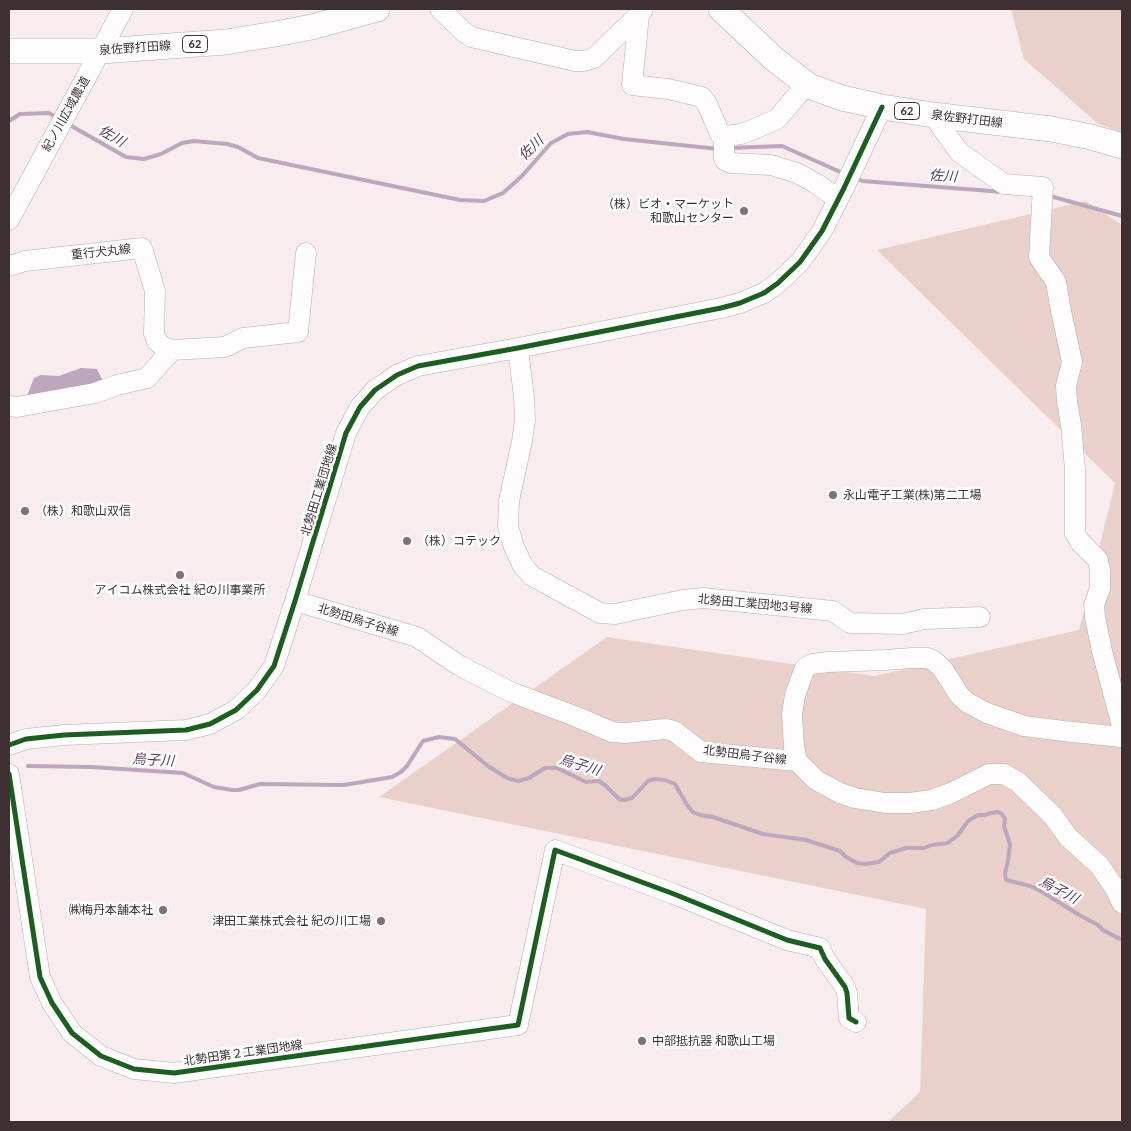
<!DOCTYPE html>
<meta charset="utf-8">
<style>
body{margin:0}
#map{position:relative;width:1131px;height:1131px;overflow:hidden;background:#f8ecef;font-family:Lato,sans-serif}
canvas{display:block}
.frame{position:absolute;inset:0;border:10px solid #3e2f33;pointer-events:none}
</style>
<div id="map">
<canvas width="1131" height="1131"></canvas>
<div class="frame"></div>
</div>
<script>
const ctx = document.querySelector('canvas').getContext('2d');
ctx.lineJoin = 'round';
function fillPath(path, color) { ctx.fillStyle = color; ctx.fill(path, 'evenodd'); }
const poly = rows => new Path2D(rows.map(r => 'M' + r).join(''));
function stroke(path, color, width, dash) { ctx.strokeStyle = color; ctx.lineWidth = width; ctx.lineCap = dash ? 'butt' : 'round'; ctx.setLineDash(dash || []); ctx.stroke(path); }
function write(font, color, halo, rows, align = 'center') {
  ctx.font = font + ' Lato,"Noto Sans JP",sans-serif'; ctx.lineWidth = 5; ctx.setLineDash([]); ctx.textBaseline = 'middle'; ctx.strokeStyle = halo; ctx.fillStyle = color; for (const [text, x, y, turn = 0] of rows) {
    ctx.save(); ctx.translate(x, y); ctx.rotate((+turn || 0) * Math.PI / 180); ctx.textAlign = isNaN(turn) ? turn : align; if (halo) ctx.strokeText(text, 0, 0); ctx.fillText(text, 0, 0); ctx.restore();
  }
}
fillPath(poly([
 [1011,9,1122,9,1122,133,1097,123,1024,59],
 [1086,201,1122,225,1122,1122,888,1122,920,1092,926,909,379,797,607,637,874,676,1079,630,1115,483,877,250]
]), '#ead0cb');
fillPath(poly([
 [81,368,97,369,104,383,27,396,34,378,41,375,59,376]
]), '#bca7bd');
stroke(poly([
 [9,121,20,114,49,113,57,118],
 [68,124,126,157,144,159,161,154,182,143,194,141,227,144,238,147,258,158,460,200,484,201,503,193,522,176,551,143,568,134,587,132,624,139,718,149],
 [730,148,782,146,845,174],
 [856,178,862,181,1003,192],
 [1050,196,1122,216],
 [28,766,91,767,183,773,214,787,232,790,239,790,260,784,344,785,392,777,401,772,407,766,423,741,439,737,455,739,488,766,507,778,518,781,529,778,545,768,557,768,586,782,599,781,606,786,619,799,624,800,632,798,648,781,655,779,665,780,675,784,687,805,693,812,700,815,713,817,763,834,806,840,840,851,846,857,857,863,865,864,879,862,890,853,906,848,924,848,932,845,948,843,958,835,968,821,978,815,985,815,991,813,998,812,1002,814,1005,819,1004,826,1010,844,1008,860,1005,874,1006,880,1030,886,1039,890,1081,916,1098,925,1103,930,1122,940]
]), '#bca7bd', 4);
const minor = poly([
 [440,9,464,32,471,37,575,61,584,61,594,58,639,15,643,9],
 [639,15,632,85,668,89,702,97,707,104,720,134,726,136],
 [807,84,777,119,752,130,741,134,726,136,724,138,724,159,726,161,731,163,771,165,797,173,817,184,838,199],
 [933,115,959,152,1004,184,1043,187,1039,257,1056,282,1061,311,1072,362,1066,386,1067,401,1071,425,1075,469,1075,533,1080,542,1098,560,1100,571,1100,588,1094,605,1095,617,1102,651,1122,726],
 [9,220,123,9],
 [9,266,25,261,142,248,155,291,154,334,157,341,162,346,172,350],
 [518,348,524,397,525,420,522,441,509,501,508,526,514,547,523,566,532,576,600,613,615,614,683,600,703,598,833,611,850,623,903,624,924,619,980,617],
 [9,406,17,407,95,393,117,385,147,378,172,350,225,347,243,338,298,332,306,253],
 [295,601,417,637,460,666,511,692,577,717,612,732,625,733,666,729,674,731,701,752,797,761,816,780,840,793,855,798,885,803,910,803,932,800,951,793,989,774,1004,774,1018,782,1053,816,1068,837,1100,866,1116,890,1122,903],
 [9,745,26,739,64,735,186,730,210,724,236,710,257,690,274,666,295,601,346,433,360,407,375,390,397,375,418,366,518,348,721,308,740,303,764,293,778,283,800,262,822,231,844,188,882,107],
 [797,761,794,747,792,714,795,695,805,668,812,664,828,662,885,660,912,658,928,658,934,661,942,668,960,696,968,703,987,713,1024,726,1063,731,1122,737],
 [9,774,40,977,52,1003,72,1033,101,1056,134,1069,174,1073,518,1025,555,850,674,894,787,940,820,948,825,959,845,987,847,993,849,1018,856,1022]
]);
const major = poly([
 [721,9,773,58,809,86,842,98,882,107,933,115,1051,129,1091,137,1122,146],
 [9,51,101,51,226,42,275,34,312,27,377,9]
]);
stroke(minor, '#b8acaf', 21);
stroke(major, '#b8acaf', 26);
stroke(minor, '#fefcfd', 20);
stroke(major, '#fefcfd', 25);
stroke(poly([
 [9,745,26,739,64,735,186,730,210,724,236,710,257,690,274,666,295,601,346,433,360,407,375,390,397,375,418,366,518,348,721,308,740,303,764,293,778,283,800,262,822,231,844,188,882,107],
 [9,774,40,977,52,1003,72,1033,101,1056,134,1069,174,1073,518,1025,555,850,674,894,787,940,820,948,825,959,845,987,847,993,849,1018,856,1022]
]), '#1b5e20', 5);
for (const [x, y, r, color] of [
 [744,211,5,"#7f7175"],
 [833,495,5,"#7f7175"],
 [25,511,5,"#7f7175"],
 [407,541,5,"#7f7175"],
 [180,575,5,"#7f7175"],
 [163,910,5,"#7f7175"],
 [381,921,5,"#7f7175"],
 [642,1041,5,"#7f7175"]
]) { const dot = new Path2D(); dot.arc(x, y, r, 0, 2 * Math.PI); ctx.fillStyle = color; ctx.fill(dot); stroke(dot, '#fff', 2); }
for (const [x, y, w] of [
 [195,44,25],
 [907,111,25]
]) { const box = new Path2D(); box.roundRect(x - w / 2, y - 8.5, w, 17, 4); ctx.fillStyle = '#fff'; ctx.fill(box); stroke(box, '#3e2f33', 1); }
write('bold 11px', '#3e2f33', null, [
 ["62",195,44],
 ["62",907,111]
]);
write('12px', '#3e2f33', '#fff', [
 ["泉佐野打田線",135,48,-4],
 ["紀ノ川広域農道",66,114,-61],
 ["泉佐野打田線",967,119,7],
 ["重行犬丸線",101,252,-6],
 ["北勢田工業団地線",319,490,-73],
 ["北勢田工業団地3号線",755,604,5],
 ["北勢田烏子谷線",358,620,17],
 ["北勢田烏子谷線",745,755,7],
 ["北勢田第２工業団地線",243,1053,-8]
]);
write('12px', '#3e2f33', '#fff', [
 ["（株）ビオ・マーケット",734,204,"right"],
 ["和歌山センター",734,218,"right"],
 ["永山電子工業(株)第二工場",843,495],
 ["（株）和歌山双信",35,511],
 ["（株）コテック",417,541],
 ["アイコム株式会社 紀の川事業所",180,590,"center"],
 ["㈱梅丹本舗本社",153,910,"right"],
 ["津田工業株式会社 紀の川工場",371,921,"right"],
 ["中部抵抗器 和歌山工場",652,1041]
], 'left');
write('italic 14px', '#5d3862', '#fff', [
 ["佐川",112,136,30],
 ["佐川",531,148,-45],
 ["佐川",943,176,4],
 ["烏子川",153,760,3],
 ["烏子川",580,765,17],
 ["烏子川",1059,890,28]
]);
</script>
